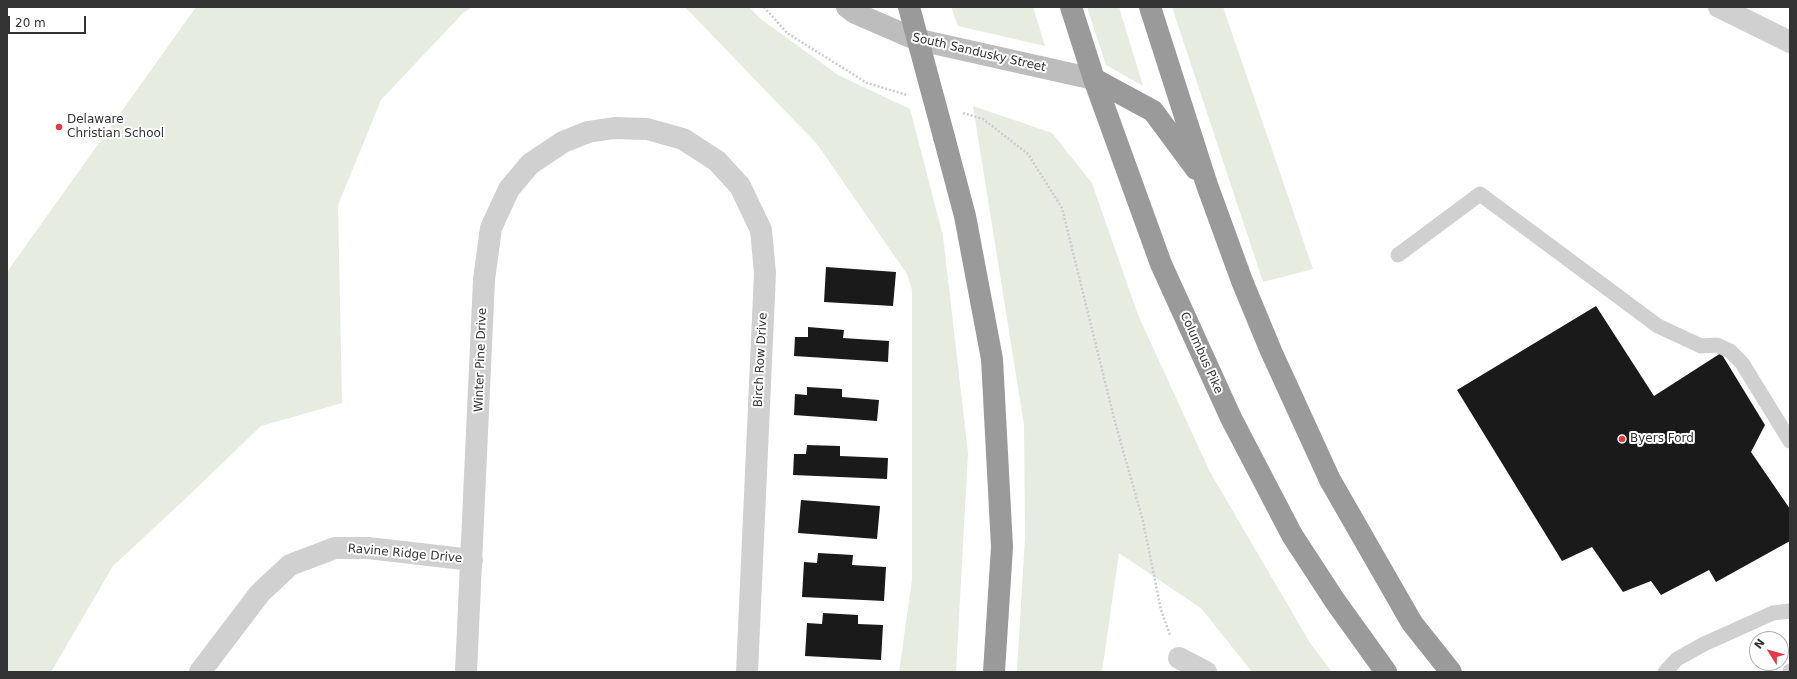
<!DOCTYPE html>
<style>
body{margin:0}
#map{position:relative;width:1797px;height:679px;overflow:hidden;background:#fff;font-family:"DejaVu Sans",sans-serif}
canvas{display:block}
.frame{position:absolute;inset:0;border:8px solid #333;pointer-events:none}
.north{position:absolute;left:1749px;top:631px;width:40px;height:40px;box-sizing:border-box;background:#fff;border:1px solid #adadad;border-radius:50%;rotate:307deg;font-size:11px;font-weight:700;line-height:16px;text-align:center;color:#333}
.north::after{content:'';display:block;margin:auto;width:14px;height:18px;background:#e63946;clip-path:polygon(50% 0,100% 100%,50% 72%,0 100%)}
.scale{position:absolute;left:8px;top:16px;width:78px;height:18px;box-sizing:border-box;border:2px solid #333;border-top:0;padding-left:5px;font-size:12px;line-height:14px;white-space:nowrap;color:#333;-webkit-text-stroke:3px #fff;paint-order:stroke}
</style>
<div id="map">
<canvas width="1797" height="679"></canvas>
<div class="frame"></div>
<div class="north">N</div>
<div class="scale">20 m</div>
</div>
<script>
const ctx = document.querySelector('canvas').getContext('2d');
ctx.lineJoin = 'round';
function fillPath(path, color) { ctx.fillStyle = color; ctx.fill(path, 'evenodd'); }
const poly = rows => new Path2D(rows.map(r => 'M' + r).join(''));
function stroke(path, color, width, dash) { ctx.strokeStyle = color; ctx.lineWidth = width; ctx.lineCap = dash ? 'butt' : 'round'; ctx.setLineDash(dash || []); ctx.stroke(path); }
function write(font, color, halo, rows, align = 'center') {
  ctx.font = font + ' "DejaVu Sans",sans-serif'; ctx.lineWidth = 4; ctx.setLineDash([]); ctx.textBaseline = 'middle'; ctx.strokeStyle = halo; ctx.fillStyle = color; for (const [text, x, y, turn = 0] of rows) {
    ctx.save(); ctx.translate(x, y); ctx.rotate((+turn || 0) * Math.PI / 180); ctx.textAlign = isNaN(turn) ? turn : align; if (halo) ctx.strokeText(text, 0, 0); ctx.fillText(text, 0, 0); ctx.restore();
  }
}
fillPath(poly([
 [196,7,472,7,463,13,381,100,338,205,342,403,261,426,184,500,113,566,51,672,7,672,7,272],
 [685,7,749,7,762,20,838,75,910,109,943,236,968,453,956,672,899,672,912,580,912,290,907,274,817,144],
 [951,7,1033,7,1045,46,958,26],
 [1087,7,1119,7,1143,86,1106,65],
 [1172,7,1223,7,1313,269,1263,282],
 [973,106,1052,133,1092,183,1138,315,1210,472,1310,643,1332,672,1252,672,1201,608,1119,553,1102,672,1017,672,1025,538,1024,425]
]), '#e6ecdf');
fillPath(poly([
 [826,267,896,272,893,306,824,302],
 [1596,306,1654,396,1721,353,1765,425,1751,452,1790,509,1790,541,1716,582,1709,570,1661,595,1651,581,1623,592,1592,547,1562,561,1457,390],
 [808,327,844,330,843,338,889,341,888,362,794,356,795,337,808,337],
 [807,387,842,389,842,397,879,400,877,421,794,415,795,394,807,395],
 [807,445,840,446,840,456,888,458,887,479,793,475,794,454,806,454],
 [801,500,880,506,877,539,798,533],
 [818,553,853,555,852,565,886,567,884,601,802,597,804,562,817,563],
 [823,613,858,615,858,624,883,625,881,660,805,656,807,623,822,624]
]), '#1a1a1a');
stroke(poly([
 [764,7,787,33,867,83,907,95],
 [963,113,983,119,1028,154,1062,208,1115,422,1143,521,1161,610,1170,635]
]), '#cdcdcd', 2.5, [2, 2]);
stroke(poly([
 [1398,255,1480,194,1658,326,1701,346,1717,345,1730,351,1742,363,1790,441],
 [1665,672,1677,659,1704,644,1773,613,1790,611],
 [1790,672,1790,671]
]), '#d0d0d0', 15);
stroke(poly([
 [1719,7,1790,42],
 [1179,658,1206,672],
 [200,672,260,593,290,565,335,548,368,548,472,560],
 [466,672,484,280,491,228,509,189,530,164,563,142,588,132,614,128,647,129,683,139,717,161,740,186,761,230,765,273,747,672]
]), '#d0d0d0', 22);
stroke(poly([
 [847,7,855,13,915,39,1094,79]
]), '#bdbdbd', 22);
stroke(poly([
 [1071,7,1094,79,1161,264,1231,418,1292,535,1335,601,1386,672],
 [1150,7,1207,185,1242,281,1271,351,1330,480,1412,623,1451,672],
 [1094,79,1153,111,1196,169],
 [944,137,965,216,992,359,1002,547,994,672]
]), '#9a9a9a', 22);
stroke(poly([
 [909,7,944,137]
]), '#9a9a9a', 22);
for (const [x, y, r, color] of [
 [59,127,4,"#e63946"],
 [1622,439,4,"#e63946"]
]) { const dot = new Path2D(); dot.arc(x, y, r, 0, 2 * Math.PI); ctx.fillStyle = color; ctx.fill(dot); stroke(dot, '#fff', 1.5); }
write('12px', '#333', '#fff', [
 ["South Sandusky Street",979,53,13],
 ["Columbus Pike",1201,353,66],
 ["Winter Pine Drive",481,360,-88],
 ["Birch Row Drive",761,360,-87],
 ["Ravine Ridge Drive",405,554,5]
]);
write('12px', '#333', '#fff', [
 ["Delaware",67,120],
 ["Christian School",67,134],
 ["Byers Ford",1630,439]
], 'left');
</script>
